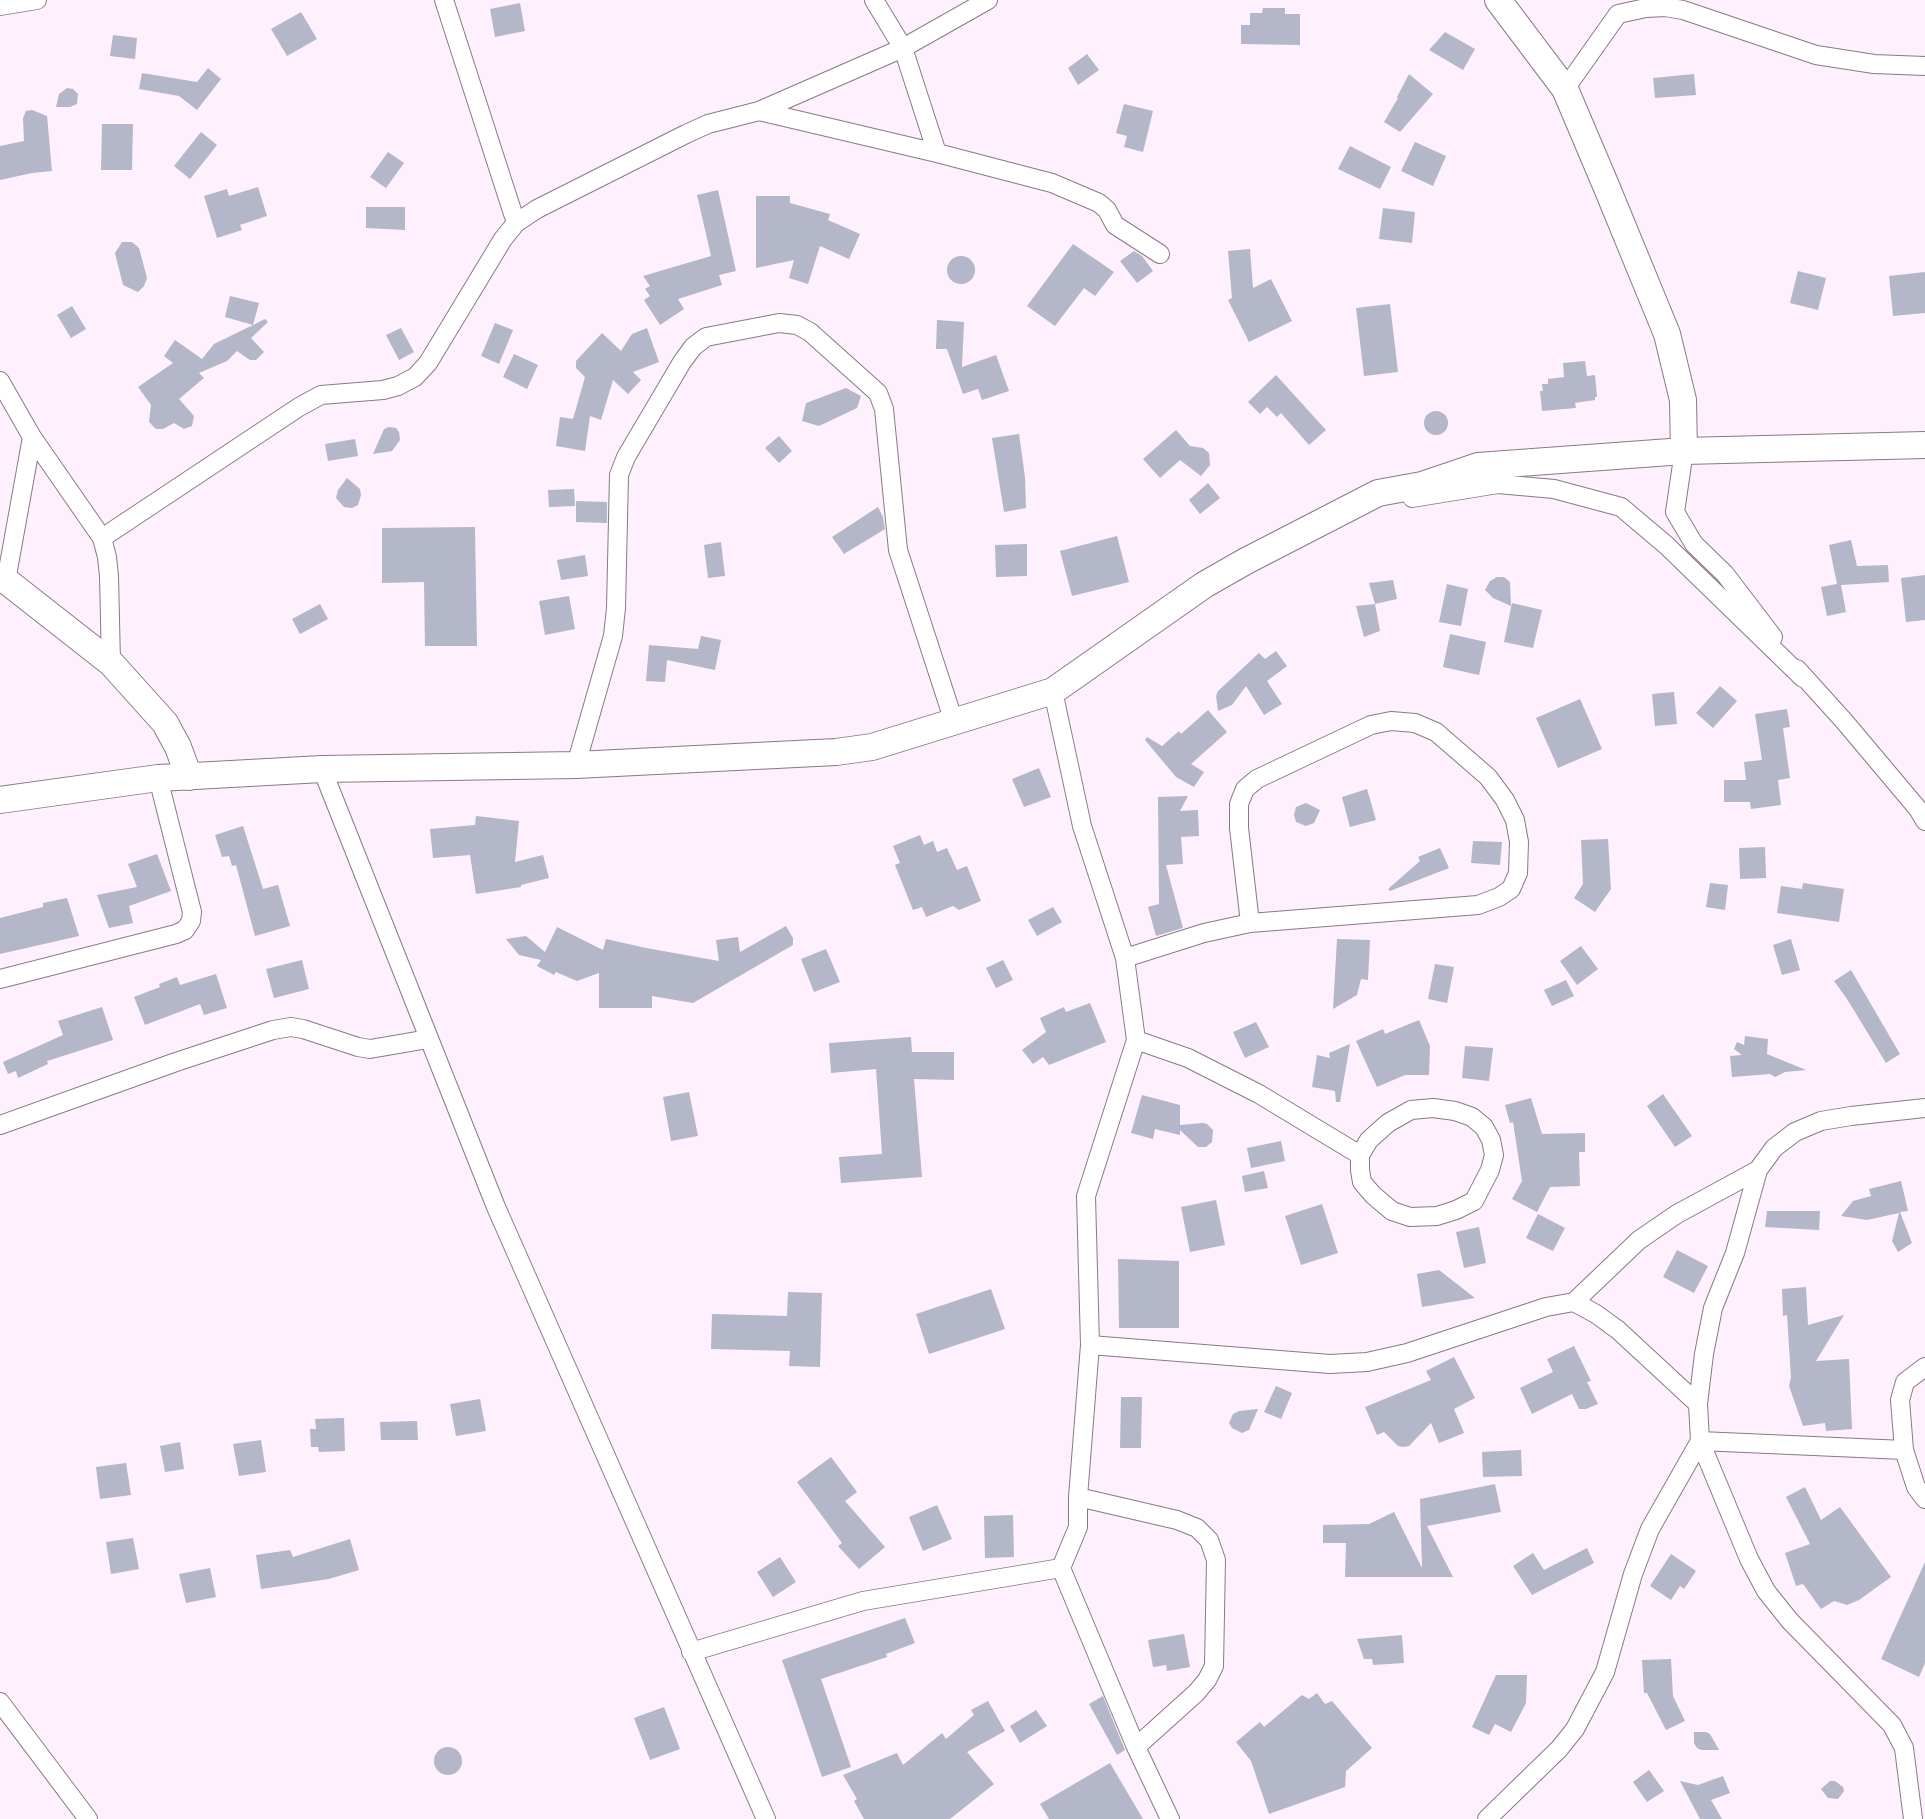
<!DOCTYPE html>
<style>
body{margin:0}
canvas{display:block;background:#fef0fd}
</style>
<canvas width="1925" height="1819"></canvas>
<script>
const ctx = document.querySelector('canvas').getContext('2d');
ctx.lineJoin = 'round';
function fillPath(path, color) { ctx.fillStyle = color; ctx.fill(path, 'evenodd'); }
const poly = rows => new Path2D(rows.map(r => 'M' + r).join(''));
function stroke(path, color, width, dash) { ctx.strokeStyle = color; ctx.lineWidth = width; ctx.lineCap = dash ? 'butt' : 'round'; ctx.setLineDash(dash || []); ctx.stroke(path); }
fillPath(poly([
 [520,3,525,31,495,37,490,9],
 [1263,8,1285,8,1285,14,1300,14,1300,45,1241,44,1241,25,1250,25,1250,13,1262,13],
 [301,12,317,39,287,56,271,29],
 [1445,32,1475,49,1463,70,1429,50],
 [113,35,137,38,135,59,110,56],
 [1087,54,1099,70,1078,85,1068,68],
 [208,68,221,79,197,110,179,96,139,89,142,73,197,82],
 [1409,74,1433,94,1400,132,1384,122,1398,98,1397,97],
 [1694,74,1696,95,1655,98,1653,78],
 [67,88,73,89,78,94,77,104,70,107,56,107,59,94],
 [1124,104,1153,111,1143,152,1124,147,1127,136,1116,133],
 [32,110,47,116,52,171,32,173,0,180,0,146,24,141,23,118,26,111],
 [102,124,133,124,132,170,101,170],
 [201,132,217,145,190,179,174,166],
 [1415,142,1446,156,1433,186,1401,171],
 [1350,146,1391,167,1380,189,1338,169],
 [388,152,404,163,386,188,370,177],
 [258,187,267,216,240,225,242,230,217,238,204,196,227,189,229,196],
 [718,190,736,271,719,275,722,285,678,299,684,309,660,325,644,300,650,296,645,289,650,286,643,276,711,256,697,195],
 [756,196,790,196,790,203,830,214,828,220,860,234,849,259,820,246,808,284,789,278,794,260,756,268],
 [366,207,405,207,405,230,366,228],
 [1383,208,1415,212,1412,243,1379,239],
 [122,242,132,242,139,248,147,278,144,286,138,292,123,285,115,253],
 [1073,244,1114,272,1095,296,1084,288,1055,326,1027,306],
 [1250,249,1253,288,1271,279,1292,321,1249,342,1228,300,1232,298,1228,251],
 [1134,251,1142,256,1153,271,1137,283,1120,261],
 '947 270a14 14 0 1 1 28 0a14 14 0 1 1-28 0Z',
 [1798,271,1826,278,1818,310,1790,303],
 [1925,272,1925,313,1893,316,1889,276],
 [230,296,259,303,253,325,265,319,268,322,251,338,264,352,256,360,250,360,237,351,227,361,199,373,204,378,179,399,194,416,192,426,184,429,174,423,163,429,156,429,149,422,151,405,138,387,173,363,164,356,175,340,202,359,214,344,253,325,225,317],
 [1390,304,1398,372,1364,376,1356,308],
 [72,306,86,329,71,338,57,315],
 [937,320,964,322,962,367,996,355,1009,391,982,400,978,389,963,394,947,349,936,349],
 [495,323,513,330,499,364,481,356],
 [401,328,414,352,399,360,386,335],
 [647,328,659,362,633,372,641,380,628,394,613,380,601,420,590,416,585,451,556,446,560,417,573,419,585,377,576,368,576,361,602,333,621,351,632,334],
 [514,354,538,365,527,389,503,377],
 [1585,361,1587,376,1595,375,1597,397,1595,397,1595,400,1575,403,1576,408,1542,411,1540,391,1543,391,1542,384,1548,384,1548,379,1564,377,1563,363],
 [1276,375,1326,430,1309,445,1281,413,1277,417,1267,407,1260,414,1248,402],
 [846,388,861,396,857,408,819,426,802,421,806,403],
 '1424 423a12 12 0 1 1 24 0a12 12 0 1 1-24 0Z',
 [389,427,396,428,399,432,400,440,392,451,373,454,384,429],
 [1176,430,1190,446,1203,448,1209,453,1210,465,1201,476,1180,460,1160,478,1143,459],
 [1019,434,1025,477,1026,508,1004,512,992,438],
 [779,436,792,451,779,463,765,448],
 [355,439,358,456,328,461,325,444],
 [347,478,360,489,361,495,358,505,352,508,344,507,336,498,338,490],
 [1208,483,1220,498,1200,514,1189,500],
 [574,489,575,506,549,507,548,490],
 [576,501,607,502,607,523,576,522],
 [878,507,883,517,885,529,844,554,832,537],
 [475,527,477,646,425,646,424,582,382,583,382,528],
 [1117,536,1129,582,1072,596,1060,551],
 [1851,540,1857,566,1888,565,1889,582,1841,585,1846,612,1827,616,1821,587,1837,584,1829,545],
 [721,542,725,576,708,578,704,545],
 [1027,544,1027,576,996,577,995,545],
 [585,555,588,576,561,580,557,560],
 [1925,575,1925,620,1906,622,1901,578],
 [1497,577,1504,577,1510,582,1511,606,1493,598,1485,590,1490,581],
 [1393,580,1397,599,1375,604,1369,583],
 [1447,584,1468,589,1461,626,1439,622],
 [569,596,575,629,545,635,539,601],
 [1512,603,1542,610,1533,648,1504,642],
 [320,604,328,619,300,634,292,619],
 [1375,604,1380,631,1364,637,1356,606],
 [1450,634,1486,642,1479,675,1443,667],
 [701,636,721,640,715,670,667,660,665,682,646,681,649,645,698,649],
 [1276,651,1287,666,1267,681,1282,704,1264,715,1246,686,1232,705,1218,711,1216,696,1218,691,1259,653,1265,659],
 [1720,686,1737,701,1713,728,1696,713],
 [1674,692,1677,724,1655,726,1652,694],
 [1580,699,1602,749,1558,768,1536,718],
 [1787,709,1790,727,1783,728,1790,778,1778,780,1781,805,1751,809,1750,802,1724,802,1724,780,1746,780,1744,762,1762,760,1755,714],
 [1208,710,1227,732,1191,764,1204,772,1194,787,1176,777,1145,740,1147,737,1162,746,1179,731,1181,734],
 [1039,768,1051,797,1024,807,1012,779],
 [1367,789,1376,820,1350,827,1342,797],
 [1188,796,1180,811,1198,810,1199,836,1181,837,1183,864,1166,865,1183,928,1156,936,1148,907,1159,904,1158,797],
 [1306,803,1320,810,1314,823,1306,826,1296,822,1294,815,1296,807],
 [476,816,519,821,515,862,543,855,549,878,521,885,521,887,476,894,470,855,433,858,430,829,475,825],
 [243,826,263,889,278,885,290,926,255,936,236,865,232,866,229,856,222,857,215,835],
 [920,835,924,845,933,841,937,852,947,848,957,870,967,866,981,901,959,910,953,906,926,917,922,907,913,910,895,865,900,863,893,846],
 [1608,839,1611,889,1595,912,1574,898,1583,884,1581,840],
 [1473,841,1502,842,1500,865,1471,863],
 [1765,847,1766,878,1740,879,1739,848],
 [1440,848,1449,868,1390,891,1388,889,1420,861,1418,857],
 [157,854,171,891,129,906,133,923,109,928,97,895,137,887,128,864],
 [1710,883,1728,885,1725,910,1706,907],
 [1803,883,1844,889,1839,922,1777,913,1781,886,1802,889],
 [67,898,79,936,0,954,0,918,43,907,43,903],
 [1053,907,1062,922,1037,936,1028,920],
 [786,926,793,938,793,945,693,1003,652,996,652,1008,599,1008,599,973,577,981,556,972,554,975,537,966,541,960,519,955,506,939,526,936,545,952,557,927,603,950,606,939,646,948,719,961,716,940,738,937,740,952],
 [1337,939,1370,940,1368,980,1361,979,1357,995,1333,1009],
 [1791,939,1800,970,1782,975,1773,945],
 [1581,946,1598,969,1577,985,1560,961],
 [826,949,840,982,814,992,801,959],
 [302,960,309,989,274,998,266,969],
 [1003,960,1013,980,996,988,986,968],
 [1435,964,1454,967,1447,1003,1428,999],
 [1851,970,1900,1054,1886,1063,1847,999,1834,981],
 [216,974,227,1008,204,1015,200,1004,145,1025,134,997,160,987,159,984,177,977,180,985],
 [1566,980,1574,996,1552,1006,1544,990],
 [1090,1003,1106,1042,1049,1065,1043,1057,1033,1064,1022,1050,1046,1032,1040,1018,1064,1007,1066,1012],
 [102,1007,113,1040,47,1061,48,1064,18,1078,16,1071,8,1074,3,1062,63,1035,58,1021],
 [1419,1020,1430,1046,1429,1075,1405,1075,1377,1087,1356,1041,1383,1029,1385,1034],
 [1256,1022,1269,1047,1245,1058,1233,1032],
 [1745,1036,1768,1039,1767,1054,1806,1070,1785,1072,1775,1077,1770,1074,1732,1077,1730,1056,1742,1055,1734,1049,1737,1042,1744,1045],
 [911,1037,912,1052,954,1052,954,1080,914,1079,922,1177,841,1183,839,1157,882,1154,876,1069,831,1073,829,1043],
 [1350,1044,1340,1102,1336,1102,1335,1091,1312,1087,1317,1055,1330,1058,1329,1053],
 [1465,1046,1493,1048,1489,1081,1462,1078],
 [689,1092,698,1136,671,1141,663,1097],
 [1663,1094,1692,1136,1675,1147,1647,1106],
 [1142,1095,1180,1105,1180,1125,1203,1123,1207,1124,1213,1130,1212,1142,1206,1147,1198,1147,1180,1130,1180,1135,1155,1129,1153,1139,1131,1133],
 [1531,1098,1542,1134,1585,1133,1585,1152,1579,1152,1580,1186,1550,1187,1537,1212,1512,1199,1522,1181,1513,1122,1510,1123,1505,1105],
 [1281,1141,1285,1161,1251,1168,1247,1148],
 [1264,1171,1268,1188,1245,1192,1242,1176],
 [1901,1181,1908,1211,1900,1212,1912,1243,1898,1252,1892,1241,1899,1213,1867,1220,1841,1216,1853,1201,1871,1196,1869,1189],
 [1216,1200,1225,1245,1190,1252,1181,1207],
 [1322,1204,1338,1253,1301,1265,1285,1216],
 [1767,1211,1820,1211,1819,1230,1765,1227],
 [1538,1214,1565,1228,1553,1251,1526,1238],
 [1479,1227,1486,1263,1464,1268,1456,1232],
 [1677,1250,1708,1266,1694,1293,1663,1277],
 [1118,1259,1179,1261,1179,1328,1119,1328],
 [1439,1270,1475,1298,1422,1307,1417,1274],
 [1806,1287,1808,1325,1844,1315,1816,1361,1849,1359,1852,1429,1826,1431,1825,1423,1803,1426,1789,1386,1791,1378,1787,1315,1783,1316,1782,1289],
 [991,1289,1005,1329,929,1354,916,1314],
 [788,1292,822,1293,820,1367,789,1366,790,1351,711,1349,712,1314,787,1316],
 [1574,1346,1591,1381,1587,1382,1598,1404,1586,1409,1579,1409,1572,1394,1532,1414,1520,1388,1553,1372,1547,1359],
 [1454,1357,1475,1398,1454,1409,1464,1433,1439,1443,1431,1423,1409,1446,1403,1447,1398,1446,1384,1432,1377,1435,1365,1407,1431,1380,1426,1371],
 [1276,1386,1292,1393,1281,1419,1264,1412],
 [1121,1397,1142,1397,1141,1448,1120,1448],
 [480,1399,486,1431,456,1436,450,1404],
 [1258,1409,1249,1430,1242,1433,1232,1428,1229,1423,1233,1414,1239,1411],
 [344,1418,345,1451,319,1452,318,1447,311,1447,310,1429,316,1429,315,1419],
 [417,1421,418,1440,381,1440,380,1422],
 [261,1440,266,1472,239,1476,233,1444],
 [180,1442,184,1469,165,1472,160,1446],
 [1521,1450,1522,1476,1483,1477,1482,1452],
 [831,1457,857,1492,845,1501,885,1547,859,1569,838,1546,842,1543,797,1482],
 [126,1463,131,1495,100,1499,96,1467],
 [1495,1484,1501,1512,1427,1526,1453,1577,1345,1577,1346,1543,1323,1543,1323,1525,1369,1524,1394,1512,1422,1568,1420,1499],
 [1805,1487,1821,1520,1840,1507,1891,1577,1859,1600,1847,1605,1834,1601,1821,1609,1803,1584,1796,1586,1785,1553,1810,1544,1786,1497],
 [937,1505,952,1539,923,1551,909,1517],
 [1013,1515,1014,1557,985,1558,984,1516],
 [133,1538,139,1569,111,1574,106,1542],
 [350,1539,359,1570,329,1579,261,1589,256,1555,290,1550,293,1557],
 [1587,1548,1594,1563,1532,1595,1513,1566,1533,1553,1544,1570],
 [1671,1554,1696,1571,1684,1589,1680,1586,1671,1600,1650,1586],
 [780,1557,796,1582,773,1597,757,1572],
 [1925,1562,1925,1663,1919,1677,1881,1659],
 [210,1568,216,1597,186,1603,179,1574],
 [905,1618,915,1643,886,1654,887,1657,821,1679,851,1767,822,1777,782,1660],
 [1184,1634,1190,1667,1167,1671,1166,1665,1153,1667,1148,1640],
 [1402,1635,1404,1663,1373,1665,1372,1659,1364,1659,1357,1639],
 [1671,1659,1673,1696,1685,1721,1666,1730,1647,1693,1644,1693,1642,1660],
 [1496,1675,1527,1675,1526,1703,1511,1732,1495,1724,1489,1735,1472,1727],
 [1317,1693,1325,1704,1332,1701,1372,1748,1346,1771,1345,1787,1269,1814,1251,1761,1236,1742,1260,1722,1264,1727,1302,1695,1309,1699],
 [1103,1696,1125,1750,1117,1755,1089,1704],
 [988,1701,1005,1731,967,1752,994,1784,950,1819,864,1819,854,1801,857,1799,843,1775,897,1753,903,1765,942,1733,946,1739,974,1715,971,1710],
 [664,1707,680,1749,650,1760,634,1718],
 [1036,1710,1047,1726,1020,1743,1010,1726],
 [1694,1732,1706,1732,1710,1734,1719,1750,1701,1750,1697,1748,1694,1743],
 '434 1761a14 14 0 1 1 28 0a14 14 0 1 1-28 0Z',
 [1110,1763,1143,1819,1049,1819,1040,1804],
 [1649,1770,1664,1791,1647,1802,1633,1782],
 [1723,1776,1730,1793,1711,1800,1722,1819,1700,1819,1680,1781,1698,1785],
 [1830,1781,1835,1781,1843,1787,1844,1791,1838,1799,1828,1798,1821,1789]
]), '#b4b6ca');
const street = poly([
 [444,0,516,223],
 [874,0,903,48,937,153],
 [0,6,37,0],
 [1565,89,1618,14,1646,8,1665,7,1683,10,1816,55,1874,64,1925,66],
 [759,111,937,153,1052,183,1099,203,1107,210,1115,225,1160,254],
 [0,381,32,437,102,538,107,557,109,576,111,663],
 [1684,451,1675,512,1694,544,1725,574,1773,637],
 [1412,498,1498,484,1554,489,1621,507,1666,545,1803,678],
 [102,538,299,407,321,395,383,390,398,386,415,377,428,363,503,239,516,223,537,209,686,134,708,124,759,111,903,48,988,0],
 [6,581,32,437],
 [1797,669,1844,721,1918,809,1925,821],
 [1053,691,1082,826,1125,958,1136,1040,1086,1196,1090,1345,1078,1497,1078,1527,1061,1568,1136,1747,1170,1819],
 [576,765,613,636,616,608,619,475,626,457,682,362,693,347,706,337,779,323,797,325,810,332,878,393,884,409,898,550,954,722],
 [322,769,496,1207,766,1819],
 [1125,958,1204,933,1250,923,1478,905,1499,897,1511,889,1518,873,1519,842,1515,820,1505,800,1488,777,1436,732,1415,723,1391,721,1371,725,1257,779,1245,789,1239,804,1239,828,1250,923],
 [0,979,176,934,185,930,191,921,192,912,158,778],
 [1136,1040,1188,1058,1259,1094,1360,1155],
 [1433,1108,1455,1111,1472,1117,1484,1127,1491,1140,1494,1155,1490,1170,1474,1201,1456,1210,1437,1216,1410,1217,1392,1211,1373,1195,1362,1182,1360,1170,1360,1155,1369,1140,1388,1123,1411,1110,1433,1108],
 [0,1125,176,1062,273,1030,291,1027,303,1029,358,1047,370,1049,428,1039],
 [1574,1302,1596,1314,1618,1330,1698,1404],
 [1090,1345,1330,1364,1367,1362,1407,1353,1546,1307,1574,1302,1639,1240,1677,1214,1758,1170,1774,1148,1795,1132,1821,1121,1851,1116,1925,1108],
 [1925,1367,1905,1382,1900,1400,1904,1450,1916,1487,1925,1499],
 [1904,1450,1700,1441,1749,1559,1766,1591,1790,1621,1892,1725,1904,1748,1913,1819],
 [1078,1497,1177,1520,1197,1528,1209,1540,1216,1560,1214,1666,1207,1680,1196,1693,1136,1747],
 [691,1652,863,1601,1061,1568],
 [0,1702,88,1819],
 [1487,1819,1559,1749,1575,1729,1605,1672,1633,1574,1650,1529,1700,1441,1698,1404,1704,1354,1713,1308,1735,1253,1758,1170]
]);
const secondary = poly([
 [1498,0,1565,89,1607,188,1667,334,1683,400,1684,451],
 [0,576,111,663,165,723,178,747,189,777],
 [0,800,158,778,322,769,576,765,836,752,872,747,1053,691,1204,585,1246,561,1378,493,1422,485,1478,466,1684,451,1925,445]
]);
stroke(street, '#897988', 20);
stroke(secondary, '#897988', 28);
stroke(street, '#fff', 18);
stroke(secondary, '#fff', 26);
</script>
